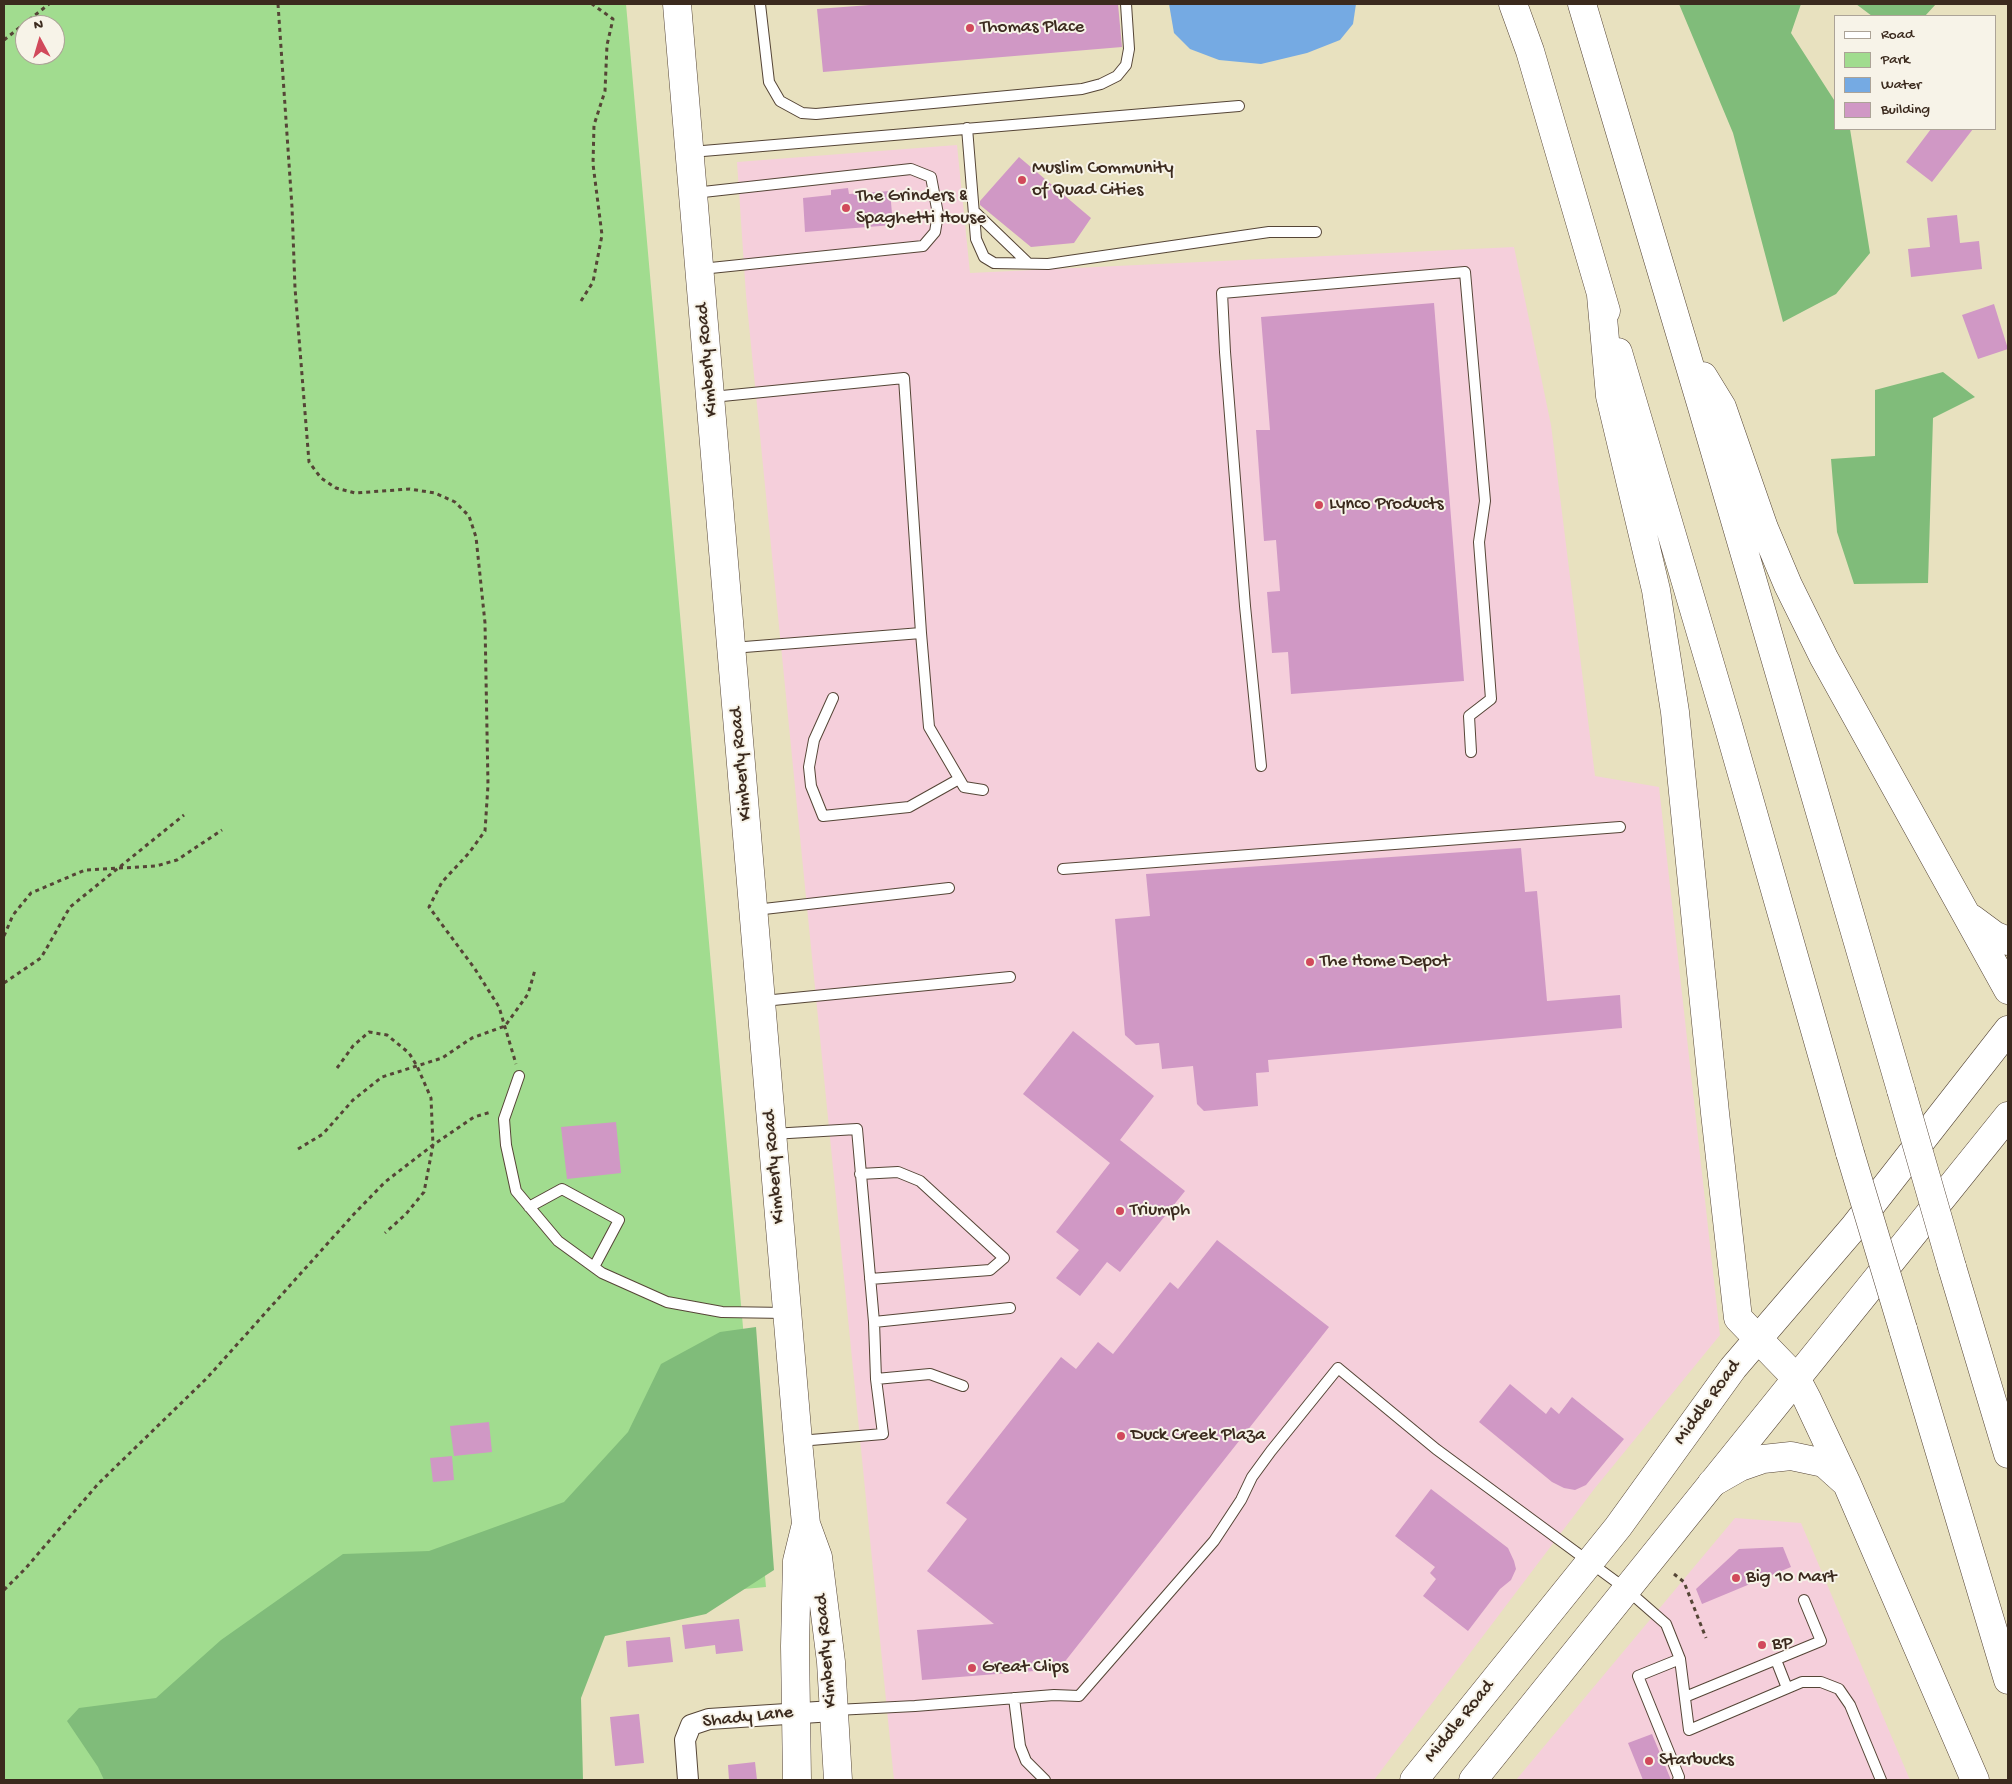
<!DOCTYPE html>
<style>
body{margin:0}
#map{position:relative;width:2012px;height:1784px;overflow:hidden;background:#e8e1bf;font-family:"Gochi Hand",sans-serif}
canvas{display:block}
.frame{position:absolute;inset:0;border:5px solid #3b2a1e;pointer-events:none}
.legend{position:absolute;left:1834px;top:15px;width:162px;height:115px;box-sizing:border-box;background:#f7f3e8;border:1px solid #aca397;margin:0;padding:6px 9px;list-style:none;font-size:15px;color:#3b2a1e}
.legend li{display:flex;align-items:center;gap:10px;height:25px}
.legend b{width:25px;border:1px solid #aca397}
.north{position:absolute;left:15px;top:15px;width:50px;height:50px;box-sizing:border-box;background:#f7f3e8;border:1px solid #aca397;border-radius:50%;rotate:354deg;font-size:14px;font-weight:700;line-height:20px;text-align:center;color:#3b2a1e}
.north::after{content:'';display:block;margin:auto;width:18px;height:22px;background:#d1495b;clip-path:polygon(50% 0,100% 100%,50% 72%,0 100%)}
</style>
<div id="map">
<canvas width="2012" height="1784"></canvas>
<div class="frame"></div>
<ul class="legend">
<li><b style="height:6px;background:#fff"></b>Road</li>
<li><b style="height:14px;background:#a1dc8f"></b>Park</li>
<li><b style="height:14px;background:#75aae3"></b>Water</li>
<li><b style="height:14px;background:#d098c5"></b>Building</li>
</ul>
<div class="north">N</div>
</div>
<script>
const ctx = document.querySelector('canvas').getContext('2d');
ctx.lineJoin = 'round';
function fillPath(path, color) { ctx.fillStyle = color; ctx.fill(path, 'evenodd'); }
const poly = rows => new Path2D(rows.map(r => 'M' + r).join(''));
function stroke(path, color, width, dash) { ctx.strokeStyle = color; ctx.lineWidth = width; ctx.lineCap = dash ? 'butt' : 'round'; ctx.setLineDash(dash || []); ctx.stroke(path); }
function write(font, color, halo, rows, align = 'center') {
  ctx.font = font + ' "Gochi Hand",sans-serif'; ctx.lineWidth = 4; ctx.setLineDash([]); ctx.textBaseline = 'middle'; ctx.strokeStyle = halo; ctx.fillStyle = color; for (const [text, x, y, turn = 0] of rows) {
    ctx.save(); ctx.translate(x, y); ctx.rotate((+turn || 0) * Math.PI / 180); ctx.textAlign = isNaN(turn) ? turn : align; if (halo) ctx.strokeText(text, 0, 0); ctx.fillText(text, 0, 0); ctx.restore();
  }
}
fillPath(poly([
 [957,145,970,273,1514,247,1551,425,1595,776,1659,787,1720,1335,1595,1488,1374,1780,894,1780,746,295,737,162],
 [1735,1518,1801,1523,1910,1780,1516,1780]
]), '#f5cfdb');
fillPath(poly([
 [4,4,626,4,766,1587,545,1607,560,1780,4,1780],
 [25,25,55,25,55,55,25,55]
]), '#a1dc8f');
fillPath(poly([
 [1679,4,1801,4,1791,33,1836,103,1836,129,1850,129,1870,253,1836,294,1783,322,1733,133],
 [1856,4,1936,4,1925,16,1872,16],
 [1943,372,1975,397,1933,418,1928,583,1854,584,1837,532,1831,459,1875,456,1875,390],
 [756,1327,774,1570,706,1614,605,1636,581,1698,583,1780,104,1780,98,1767,67,1721,79,1708,156,1698,221,1640,343,1554,429,1551,564,1502,628,1432,661,1364,720,1332]
]), '#80bc7a');
fillPath(poly([
 [1169,4,1356,4,1353,24,1340,40,1307,53,1261,64,1219,60,1190,49,1174,33]
]), '#75aae3');
fillPath(poly([
 [883,4,1118,4,1122,47,823,72,817,9],
 [1931,129,1973,129,1932,182,1906,162],
 [1019,157,1091,218,1074,243,1031,247,980,205,980,201],
 [848,188,849,194,890,191,893,225,805,232,803,198,831,195,831,190],
 [1957,215,1960,243,1979,241,1982,269,1911,277,1908,249,1930,247,1927,218],
 [1434,303,1464,681,1291,694,1288,652,1272,653,1267,592,1280,591,1276,540,1264,541,1256,430,1270,430,1261,317],
 [1994,304,2008,349,1978,359,1962,315],
 [1521,848,1525,892,1537,891,1547,1001,1620,995,1622,1028,1268,1060,1269,1072,1256,1073,1258,1106,1204,1111,1197,1104,1193,1066,1162,1069,1159,1043,1136,1045,1125,1035,1115,919,1150,916,1146,874],
 [1073,1031,1154,1096,1120,1140,1185,1191,1120,1272,1107,1262,1080,1296,1056,1278,1079,1250,1056,1232,1110,1163,1023,1094],
 [616,1122,621,1173,567,1179,561,1127],
 [1217,1240,1329,1327,1059,1669,922,1680,917,1630,994,1624,927,1571,967,1519,946,1503,1061,1357,1076,1369,1098,1342,1113,1354,1170,1282,1178,1289],
 [1510,1384,1546,1414,1551,1407,1559,1414,1572,1397,1624,1439,1586,1485,1575,1490,1564,1488,1552,1482,1479,1422],
 [489,1422,492,1452,454,1456,450,1426],
 [452,1456,454,1480,433,1482,430,1458],
 [1431,1489,1508,1548,1514,1561,1516,1569,1511,1580,1500,1589,1468,1631,1423,1596,1436,1579,1430,1573,1435,1567,1395,1536],
 [1783,1547,1791,1567,1702,1604,1696,1589,1739,1549],
 [739,1619,743,1651,716,1654,715,1645,685,1649,682,1625],
 [670,1637,673,1662,628,1667,626,1641],
 [639,1714,644,1763,615,1766,610,1717],
 [1652,1734,1671,1780,1643,1780,1628,1743],
 [755,1762,757,1780,729,1780,728,1765]
]), '#d098c5');
const service = poly([
 [760,4,769,82,780,101,802,113,816,114,1082,89,1101,84,1117,76,1126,65,1129,49,1126,4],
 [967,128,976,239,984,257,994,263,1048,264,1269,232,1316,232],
 [691,152,1239,106],
 [694,193,911,169,931,177,938,214,935,232,923,246,701,269],
 [974,211,1027,262],
 [712,397,904,378,921,633,929,727,964,787,983,790],
 [732,648,921,633],
 [833,698,814,740,809,767,811,786,823,816,909,807,959,779],
 [1261,766,1245,606,1225,352,1222,293,1465,272,1485,501,1479,542,1491,699,1469,716,1471,752],
 [1063,869,1620,827],
 [755,910,949,888],
 [763,1001,1010,977],
 [519,1076,504,1119,506,1145,516,1191,558,1241,602,1273,667,1302,722,1312,786,1313],
 [772,1134,857,1129,874,1322,876,1379,883,1434,799,1441],
 [860,1174,898,1172,920,1181,1004,1258,990,1270,870,1279],
 [529,1207,562,1189,619,1220,594,1267],
 [874,1322,1010,1308],
 [876,1379,930,1374,963,1386],
 [1776,1660,1787,1688],
 [1685,1697,1821,1641,1804,1600],
 [1014,1698,1020,1746,1026,1761,1045,1780],
 [836,1710,915,1706,1054,1695,1079,1696,1214,1541,1241,1500,1252,1477,1271,1451,1338,1368,1436,1449,1626,1589,1666,1624,1680,1659],
 [1678,1780,1679,1777,1638,1676,1680,1659,1689,1730,1802,1682,1821,1682,1839,1689,1850,1705,1881,1780]
]);
const minor = poly([
 [688,1780,685,1740,691,1725,709,1719,833,1711]
]);
const secondary = poly([
 [677,4,798,1441,806,1524,818,1557,831,1662,838,1780],
 [797,1780,795,1646,797,1561,806,1524],
 [1414,1780,1618,1527,1733,1368,1854,1227,2008,1030],
 [1473,1780,2008,1116]
]);
const motorway = poly([
 [1513,4,1530,51,1606,311],
 [1582,4,1702,407,1901,1090],
 [1601,295,1610,396,1656,590,1675,712,1715,1113,1738,1318,1796,1378,1807,1399,1847,1484,1975,1780],
 [1618,352,1728,725,1850,1153],
 [1703,376,1722,407,1764,528,1788,585,1824,658,2008,990],
 [1971,918,1994,935,2008,941],
 [1952,1267,2008,1454],
 [1903,1329,2008,1680],
 [1712,1483,1740,1467,1763,1459,1791,1456,1824,1463,1844,1481]
]);
stroke(service, '#554536', 12);
stroke(minor, '#554536', 22);
stroke(secondary, '#554536', 29);
stroke(motorway, '#554536', 29);
stroke(poly([
 [278,4,292,207,295,288,309,462,321,478,336,488,355,493,410,489,435,493,455,502,469,516,476,537,485,623,488,785,485,831,469,853,442,882,429,907,475,969,499,1007,516,1064],
 [4,40,49,4],
 [581,301,593,282,602,235,593,164,594,125,605,91,607,45,613,19,592,4],
 [4,936,13,915,31,893,85,870,156,866,177,860,222,830],
 [4,983,41,958,70,907,184,815],
 [337,1068,353,1046,369,1032,387,1035,409,1053,417,1066,431,1098,433,1145,424,1192,406,1214,385,1233],
 [298,1149,323,1134,353,1100,382,1077,442,1058,472,1038,505,1026,528,994,535,970],
 [1674,1574,1684,1582,1706,1638],
 [4,1590,25,1569,98,1484,207,1378,354,1214,385,1182,433,1145,474,1117,491,1112]
]), '#554536', 3, [4, 4]);
stroke(service, '#fff', 10);
stroke(minor, '#fff', 20);
stroke(secondary, '#fff', 28);
stroke(motorway, '#fff', 28);
const motorwayBridge = poly([
 [1901,1090,1952,1267],
 [1850,1153,1903,1329]
]);
stroke(motorwayBridge, '#554536', 29, []);
stroke(motorwayBridge, '#fff', 28);
for (const [x, y, r, color] of [
 [970,28,5,"#d1495b"],
 [1022,180,5,"#d1495b"],
 [846,208,5,"#d1495b"],
 [1319,505,5,"#d1495b"],
 [1310,962,5,"#d1495b"],
 [1120,1211,5,"#d1495b"],
 [1121,1436,5,"#d1495b"],
 [1736,1578,5,"#d1495b"],
 [1762,1645,5,"#d1495b"],
 [972,1668,5,"#d1495b"],
 [1649,1761,5,"#d1495b"]
]) { const dot = new Path2D(); dot.arc(x, y, r, 0, 2 * Math.PI); ctx.fillStyle = color; ctx.fill(dot); stroke(dot, '#f7f3e8', 2); }
write('19px', '#3b2a1e', '#f7f3e8', [
 ["Thomas Place",980,28],
 ["Muslim Community",1032,169],
 ["of Quad Cities",1032,191],
 ["The Grinders &",856,197],
 ["Spaghetti House",856,219],
 ["Lynco Products",1329,505],
 ["The Home Depot",1320,962],
 ["Triumph",1130,1211],
 ["Duck Creek Plaza",1131,1436],
 ["Big 10 Mart",1746,1578],
 ["BP",1772,1645],
 ["Great Clips",982,1668],
 ["Starbucks",1659,1761]
], 'left');
write('19px', '#3b2a1e', '#f7f3e8', [
 ["Kimberly Road",708,360,-95],
 ["Kimberly Road",742,764,-95],
 ["Kimberly Road",775,1167,-95],
 ["Middle Road",1708,1403,-54],
 ["Kimberly Road",827,1651,-95],
 ["Shady Lane",748,1718,-6],
 ["Middle Road",1460,1722,-51]
]);
</script>
